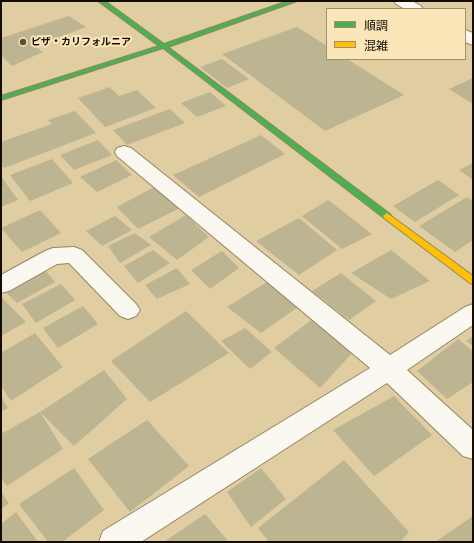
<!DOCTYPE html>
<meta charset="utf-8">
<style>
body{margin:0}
#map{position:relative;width:474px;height:543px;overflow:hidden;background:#e0cda2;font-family:Quicksand,"Noto Sans JP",sans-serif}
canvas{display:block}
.frame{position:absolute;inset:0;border:2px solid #150c00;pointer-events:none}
.legend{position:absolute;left:326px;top:8px;width:140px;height:52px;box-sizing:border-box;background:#fbe6b9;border:1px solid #9f8f6f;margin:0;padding:5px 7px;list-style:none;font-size:12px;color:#150c00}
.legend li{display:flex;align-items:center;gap:8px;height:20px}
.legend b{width:20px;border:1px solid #9f8f6f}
</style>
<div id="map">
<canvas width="474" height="543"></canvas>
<div class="frame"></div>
<ul class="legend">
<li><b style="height:5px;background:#4caf50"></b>順調</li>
<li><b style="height:5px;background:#ffc107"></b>混雑</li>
</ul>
</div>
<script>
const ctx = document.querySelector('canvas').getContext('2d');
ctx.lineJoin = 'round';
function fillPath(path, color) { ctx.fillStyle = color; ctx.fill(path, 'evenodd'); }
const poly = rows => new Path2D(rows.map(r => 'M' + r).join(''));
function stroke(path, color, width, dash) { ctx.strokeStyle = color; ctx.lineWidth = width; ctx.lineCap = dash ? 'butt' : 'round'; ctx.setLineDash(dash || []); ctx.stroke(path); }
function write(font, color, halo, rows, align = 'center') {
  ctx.font = font + ' Quicksand,"Noto Sans JP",sans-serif'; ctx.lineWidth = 4; ctx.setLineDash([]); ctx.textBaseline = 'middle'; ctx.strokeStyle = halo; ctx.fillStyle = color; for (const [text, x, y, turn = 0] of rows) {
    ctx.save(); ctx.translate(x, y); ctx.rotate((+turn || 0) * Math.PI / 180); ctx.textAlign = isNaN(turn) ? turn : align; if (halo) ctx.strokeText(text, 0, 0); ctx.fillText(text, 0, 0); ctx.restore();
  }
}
fillPath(poly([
 [69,16,86,27,35,46,43,52,12,66,1,55,1,38],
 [297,27,327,46,327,59,347,59,404,95,325,131,222,54],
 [222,59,249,79,227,88,200,67],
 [473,78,473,104,449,89],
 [110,87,119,96,137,90,156,108,105,127,78,98],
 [210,92,226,106,197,117,181,103],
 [170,109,185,123,127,145,113,130],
 [75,111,96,133,4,168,1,164,1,142,52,124,48,120],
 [261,135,285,154,199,197,173,175],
 [98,140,112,155,74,170,60,155],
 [52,159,73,183,30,201,10,175],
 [116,160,132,175,97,192,80,177],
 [473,163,473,180,459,170],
 [3,179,18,200,1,207,1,180],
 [438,180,459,195,415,222,393,206],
 [156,186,182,207,138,229,117,207],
 [467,197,473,201,473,240,455,252,419,226],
 [328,200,372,234,342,249,302,216],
 [40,210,61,233,22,252,1,228],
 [186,215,209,237,177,260,149,237],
 [115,216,132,230,102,246,86,231],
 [299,218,337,250,299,275,256,241],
 [135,233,151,245,120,263,108,246],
 [153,250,170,263,138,283,124,266],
 [391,250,430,281,391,299,351,273],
 [222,251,239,268,210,289,191,270],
 [43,268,55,282,17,303,2,289],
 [177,268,190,284,157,299,145,285],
 [341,273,376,301,349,320,312,291],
 [267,282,298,307,261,333,227,307],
 [61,284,75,300,36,323,22,304],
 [1,297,26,322,1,336],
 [83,306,98,324,58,348,43,328],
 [186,311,229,353,150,402,111,361],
 [314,318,355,350,320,388,274,348],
 [245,328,272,352,250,369,221,341],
 [35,333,63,367,11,401,1,386,1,353],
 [473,336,473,346,466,341],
 [458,339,473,351,473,382,447,399,417,371],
 [104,370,127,399,74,446,40,412],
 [1,396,8,408,1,412],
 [394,396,432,435,374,476,333,430],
 [40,412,63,449,7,486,1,478,1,434],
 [147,420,189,466,130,512,88,459],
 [344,460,409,532,400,542,269,542,258,528],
 [74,468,104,510,62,542,48,542,19,504],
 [261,468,286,499,251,527,227,492],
 [1,492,9,503,1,509],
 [16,512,38,542,1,542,1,524],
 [205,514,229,542,164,542],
 [473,516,473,542,435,542]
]), '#bdb491');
const street = poly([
 [394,1,412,1,421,6,423,9,405,9,396,4,394,1],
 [465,30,473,33,473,45,465,42,465,30],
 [124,146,131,148,390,355,465,307,473,304,473,325,407,370,473,430,473,459,463,456,387,383,141,542,99,542,103,531,370,368,117,156,115,152,117,148,124,146],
 [74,247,82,250,136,304,140,310,136,316,128,319,120,316,69,263,57,264,9,291,1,293,1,275,45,251,53,248,74,247]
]);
const fast = poly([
 [98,1,105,1,164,44,288,1,297,1,168,47,390,214,391,216,390,218,384,218,163,48,1,100,1,96,159,46,98,1]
]);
const slow = poly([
 [387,213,473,276,473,284,470,283,384,218,383,216,387,213]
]);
stroke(street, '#948660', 2);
stroke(fast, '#948660', 2);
stroke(slow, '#948660', 2);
fillPath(street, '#faf8f1');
fillPath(fast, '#4caf50');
fillPath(slow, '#ffc107');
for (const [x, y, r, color] of [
 [23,42,4,"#5c5039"]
]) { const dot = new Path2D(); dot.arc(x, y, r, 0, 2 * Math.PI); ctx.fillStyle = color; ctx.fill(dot); stroke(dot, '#fbe6b9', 1.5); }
write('bold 10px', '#150c00', '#fbe6b9', [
 ["ピザ・カリフォルニア",31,42]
], 'left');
</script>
